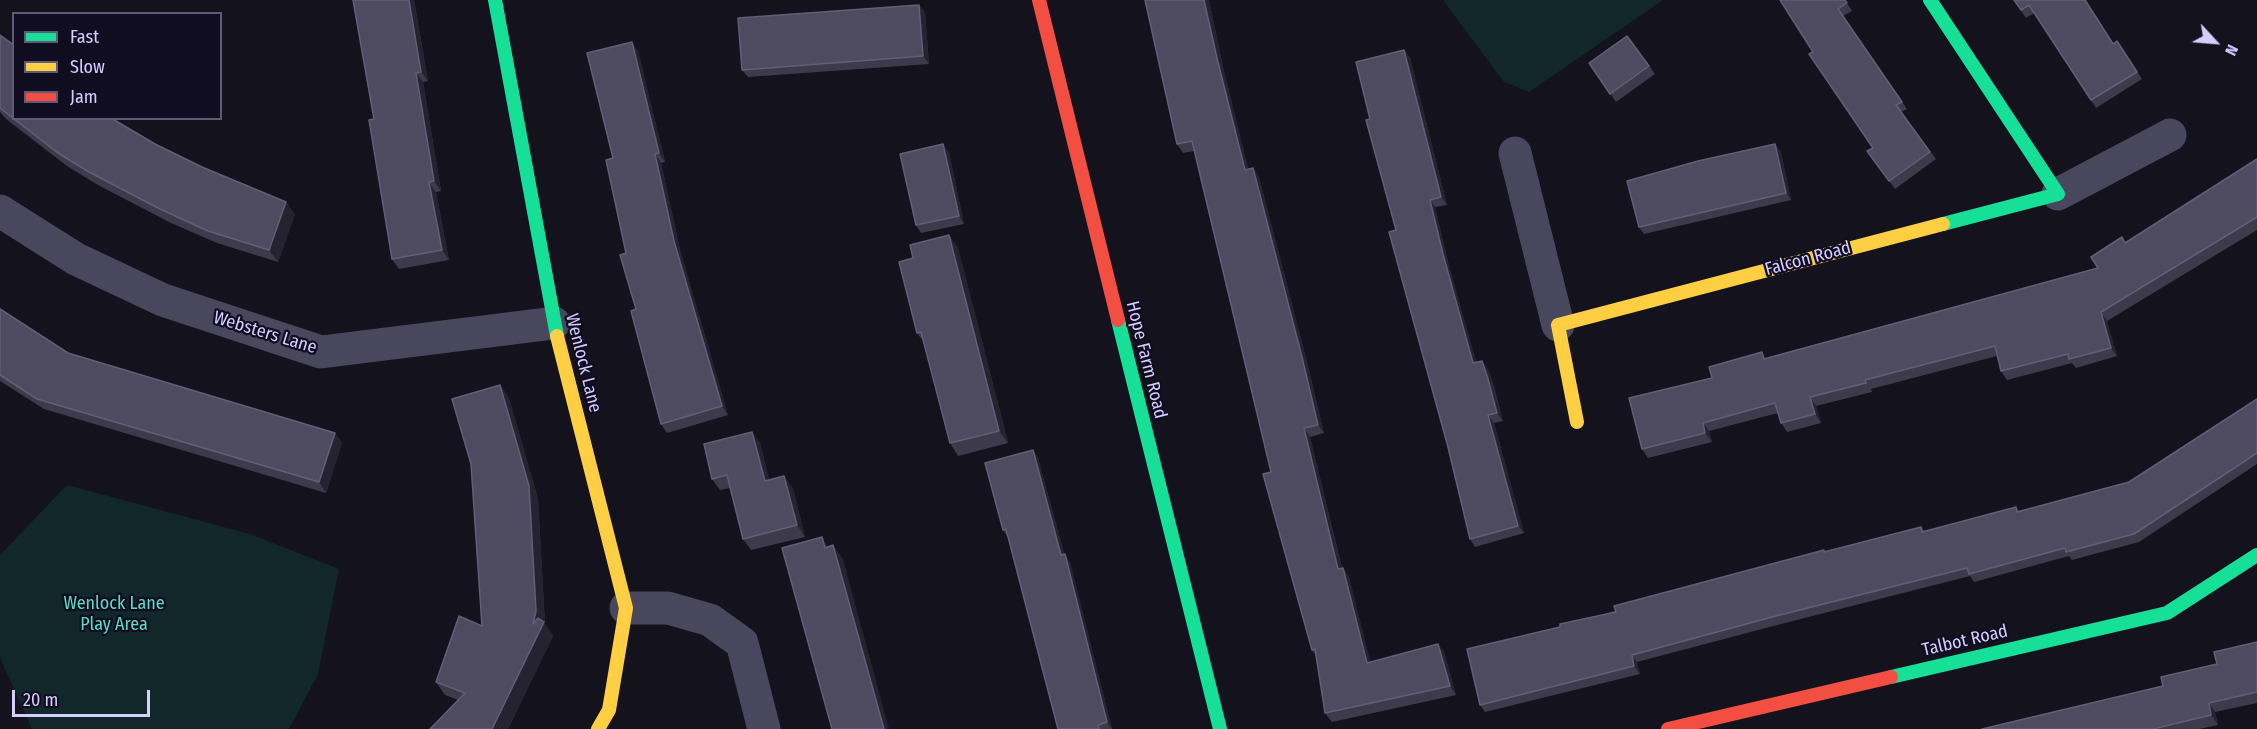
<!DOCTYPE html>
<style>
body{margin:0}
#map{position:relative;width:2257px;height:729px;overflow:hidden;background:#14121d;font-family:"Fira Sans Condensed",sans-serif}
canvas{display:block}
.legend{position:absolute;left:12px;top:12px;width:210px;height:108px;box-sizing:border-box;background:#110d21;border:2px solid #5f5a79;margin:0;padding:8px 10px;list-style:none;font-size:18px;color:#d5cdfe}
.legend li{display:flex;align-items:center;gap:12px;height:30px}
.legend b{width:30px;border:2px solid #5f5a79}
.north{position:absolute;left:2185px;top:12px;width:60px;height:60px;-webkit-text-stroke:4px #110d21;paint-order:stroke;rotate:116deg;font-size:16px;font-weight:700;line-height:24px;text-align:center;color:#d5cdfe}
.north::after{content:'';display:block;margin:auto;width:21px;height:27px;background:#d5cdfe;clip-path:polygon(50% 0,100% 100%,50% 72%,0 100%)}
.scale{position:absolute;left:12px;top:690px;width:138px;height:27px;box-sizing:border-box;border:3px solid #d5cdfe;border-top:0;padding-left:8px;font-size:18px;line-height:21px;white-space:nowrap;color:#d5cdfe;-webkit-text-stroke:4px #110d21;paint-order:stroke}
</style>
<div id="map">
<canvas width="2257" height="729"></canvas>
<ul class="legend">
<li><b style="height:8px;background:#16e098"></b>Fast</li>
<li><b style="height:8px;background:#ffcf43"></b>Slow</li>
<li><b style="height:8px;background:#f24e42"></b>Jam</li>
</ul>
<div class="north">N</div>
<div class="scale">20 m</div>
</div>
<script>
const ctx = document.querySelector('canvas').getContext('2d');
ctx.lineJoin = 'round';
function fillPath(path, color) { ctx.fillStyle = color; ctx.fill(path, 'evenodd'); }
const poly = rows => new Path2D(rows.map(r => 'M' + r).join(''));
function stroke(path, color, width, dash) { ctx.strokeStyle = color; ctx.lineWidth = width; ctx.lineCap = dash ? 'butt' : 'round'; ctx.setLineDash(dash || []); ctx.stroke(path); }
function write(font, color, halo, rows, align = 'center') {
  ctx.font = font + ' "Fira Sans Condensed",sans-serif'; ctx.lineWidth = 4.5; ctx.setLineDash([]); ctx.textBaseline = 'middle'; ctx.strokeStyle = halo; ctx.fillStyle = color; for (const [text, x, y, turn = 0] of rows) {
    ctx.save(); ctx.translate(x, y); ctx.rotate((+turn || 0) * Math.PI / 180); ctx.textAlign = isNaN(turn) ? turn : align; if (halo) ctx.strokeText(text, 0, 0); ctx.fillText(text, 0, 0); ctx.restore();
  }
}
fillPath(poly([
 [1443,0,1663,0,1529,92,1504,82],
 [67,485,250,534,339,569,318,674,289,729,32,729,0,658,0,555]
]), '#112729');
stroke(poly([
 [1515,153,1558,325],
 [2058,194,2170,135],
 [0,211,76,259,163,300,321,352,554,323],
 [626,608,668,608,710,620,742,643,764,729]
]), '#49475d', 33);
stroke(poly([
 [495,0,557,336],
 [1930,0,2058,194,1943,224],
 [1118,320,1220,729],
 [1891,677,2167,613,2257,555]
]), '#16e098', 14);
stroke(poly([
 [557,336,626,608,609,710,598,729],
 [1577,422,1558,325,1943,224]
]), '#ffcf43', 14);
stroke(poly([
 [1039,0,1118,320],
 [1668,729,1891,677]
]), '#f24e42', 14);
fillPath(poly([
 [353,0,414,0,428,81,423,82,441,191,436,192,449,260,399,269,392,259,374,119],
 [1145,0,1209,0,1223,67,1248,169,1253,168,1259,177,1308,366,1324,433,1310,437,1342,568,1343,568,1349,577,1370,662,1438,644,1444,652,1456,695,1332,722,1325,713,1316,656,1312,650,1271,472,1194,151,1183,153,1177,144],
 [1780,0,1845,0,1852,11,1843,16,1907,109,1901,112,1936,159,1895,189,1867,151,1873,148],
 [2014,0,2086,0,2114,44,2123,49,2142,79,2096,108,2034,13,2026,18],
 [919,5,925,12,929,64,748,77,742,70],
 [0,35,14,118,155,144,295,214,278,262,217,243,169,222,98,185,67,166,6,119,0,112],
 [1627,36,1655,74,1616,102,1589,63],
 [1404,50,1410,58,1447,205,1435,207,1448,262,1476,363,1488,369,1494,387,1503,421,1494,423,1524,533,1475,547,1470,539,1370,119],
 [638,51,665,162,661,163,680,250,728,415,667,433,661,424,636,309,626,253],
 [1775,144,1781,152,1791,200,1644,234,1639,227],
 [949,152,964,224,921,233,916,225],
 [2257,159,2257,230,2107,321,2117,356,2076,368,2072,363,2007,380,2001,371,1997,356,1871,389,1872,392,1816,406,1821,423,1787,432,1781,423,1778,413,1709,431,1712,442,1648,458,1642,449,1712,378,1766,358,2098,268,2126,242],
 [949,235,958,248,1008,443,958,456,950,443,923,341,917,333,913,258],
 [0,309,68,353,335,433,342,443,326,493,44,409,0,381],
 [500,385,509,398,538,499,545,624,553,636,508,729,430,729,458,700,445,695,436,682,482,626],
 [2257,399,2257,464,2139,542,2072,560,2069,556,1974,582,1970,576,1781,624,1637,662,1640,674,1485,712,1480,705,1560,627,1824,550,1825,552,1921,527,1925,532,2016,507,2019,511,2129,482],
 [752,432,760,443,769,480,793,488,805,537,751,550,743,539,730,488,720,490,712,479],
 [1033,450,1038,458,1064,554,1070,562,1112,729,1058,729,1008,538,1003,530],
 [2257,642,2257,703,2215,712,2218,725,2199,729,1982,729,2163,686,2217,664]
]), '#3d3a4c');
fillPath(poly([
 [409,0,414,0,428,81,421,72],
 [1204,0,1209,0,1223,67,1251,179,1245,170,1217,58],
 [919,5,925,12,929,64,923,56],
 [632,42,638,51,665,162,659,153],
 [1404,50,1410,58,1447,205,1441,197],
 [416,73,423,82,441,191,434,181],
 [943,144,949,152,964,224,959,216],
 [1775,144,1781,152,1791,200,1786,193],
 [655,154,661,163,680,250,728,415,722,406,674,241],
 [1253,168,1259,177,1308,366,1324,433,1318,425],
 [429,182,436,192,449,260,442,250],
 [1430,200,1435,207,1448,262,1479,371,1473,363,1443,254],
 [286,202,295,214,278,262,269,250],
 [949,235,958,248,1008,443,999,431],
 [2101,312,2107,321,2117,356,2111,348],
 [1482,361,1488,369,1503,421,1497,413],
 [500,385,509,398,538,499,545,624,553,636,508,729,492,729,533,624],
 [1810,397,1816,406,1821,423,1815,414],
 [1488,415,1494,423,1524,533,1518,526],
 [1703,423,1709,431,1712,442,1705,433],
 [1304,428,1310,437,1344,578,1338,569],
 [752,432,760,443,773,493,765,481],
 [335,433,342,443,326,493,319,482],
 [1033,450,1038,458,1067,562,1061,555],
 [784,476,793,488,805,537,797,525],
 [822,537,831,551,825,548],
 [833,545,843,559,889,729,884,729],
 [1065,554,1070,562,1112,729,1107,722],
 [1343,568,1349,577,1373,672,1367,663],
 [1438,644,1444,652,1456,695,1450,686],
 [1632,655,1637,662,1640,674,1634,666],
 [2209,703,2215,712,2218,725,2211,715]
]), '#262331');
const building = poly([
 [353,0,409,0,421,72,416,73,434,181,429,182,442,250,392,259,369,120,374,119,353,0],
 [1145,0,1204,0,1217,58,1245,170,1253,168,1302,357,1318,425,1304,428,1338,569,1343,568,1367,663,1438,644,1450,686,1325,713,1315,649,1312,650,1263,474,1271,472,1192,141,1177,144,1145,0],
 [1780,0,1845,0,1847,3,1838,9,1902,102,1896,105,1930,152,1889,181,1867,151,1873,148,1809,54,1813,52,1780,0],
 [2014,0,2085,0,2113,44,2117,41,2137,72,2091,100,2029,5,2021,10,2014,0],
 [919,5,923,56,742,70,738,18,919,5],
 [0,35,14,45,14,118,111,118,155,144,202,167,286,202,269,250,208,231,160,209,89,172,58,153,0,108,0,35],
 [1627,36,1649,66,1610,94,1589,63,1627,36],
 [632,42,659,153,655,154,674,241,722,406,661,424,631,311,636,309,620,255,626,253,606,160,613,158,587,53,632,42],
 [1404,50,1441,197,1430,200,1443,254,1473,363,1482,361,1488,379,1497,413,1488,415,1518,526,1470,539,1448,447,1389,232,1396,230,1366,120,1370,119,1356,62,1404,50],
 [943,144,959,216,916,225,900,154,943,144],
 [1775,144,1786,193,1639,227,1627,181,1698,161,1775,144],
 [2257,159,2257,217,2101,312,2111,348,2069,359,2068,354,2001,371,1995,346,1865,380,1866,383,1810,397,1815,414,1781,423,1775,403,1703,423,1705,433,1642,449,1629,398,1712,378,1709,367,1762,352,1764,359,2098,268,2091,257,2122,237,2125,243,2257,159],
 [949,235,999,431,950,443,921,332,917,333,899,262,913,258,910,245,949,235],
 [0,309,68,353,335,433,319,482,37,399,0,375,0,309],
 [500,385,529,486,536,611,533,624,538,618,544,622,492,729,430,729,465,693,436,682,459,616,482,626,471,464,452,399,500,385],
 [2257,399,2257,453,2134,534,2066,552,2065,548,1969,574,1967,568,1776,616,1632,655,1634,666,1480,705,1467,649,1560,627,1560,624,1616,612,1614,606,1824,550,1824,552,1921,527,1922,532,2016,507,2017,512,2129,482,2257,399],
 [752,432,765,481,784,476,797,525,743,539,727,475,712,479,704,444,752,432],
 [1033,450,1061,555,1065,554,1107,722,1098,725,1099,729,1058,729,1006,529,1003,530,985,463,1033,450],
 [822,537,825,548,833,545,884,729,832,729,782,548,822,537],
 [2257,642,2257,692,2209,703,2211,715,2157,728,2157,729,1982,729,2163,686,2161,677,2217,664,2214,652,2257,642]
]);
fillPath(building, '#4e4a5f');
stroke(building, '#635e78', 1.5);
write('18px', '#d5cdfe', '#110d21', [
 ["Falcon Road",1808,259,-15],
 ["Websters Lane",265,333,17],
 ["Hope Farm Road",1146,360,76],
 ["Wenlock Lane",583,363,76],
 ["Talbot Road",1965,641,-13]
]);
write('18px', '#5bddc2', '#110d21', [
 ["Wenlock Lane",114,604],
 ["Play Area",114,625]
]);
</script>
